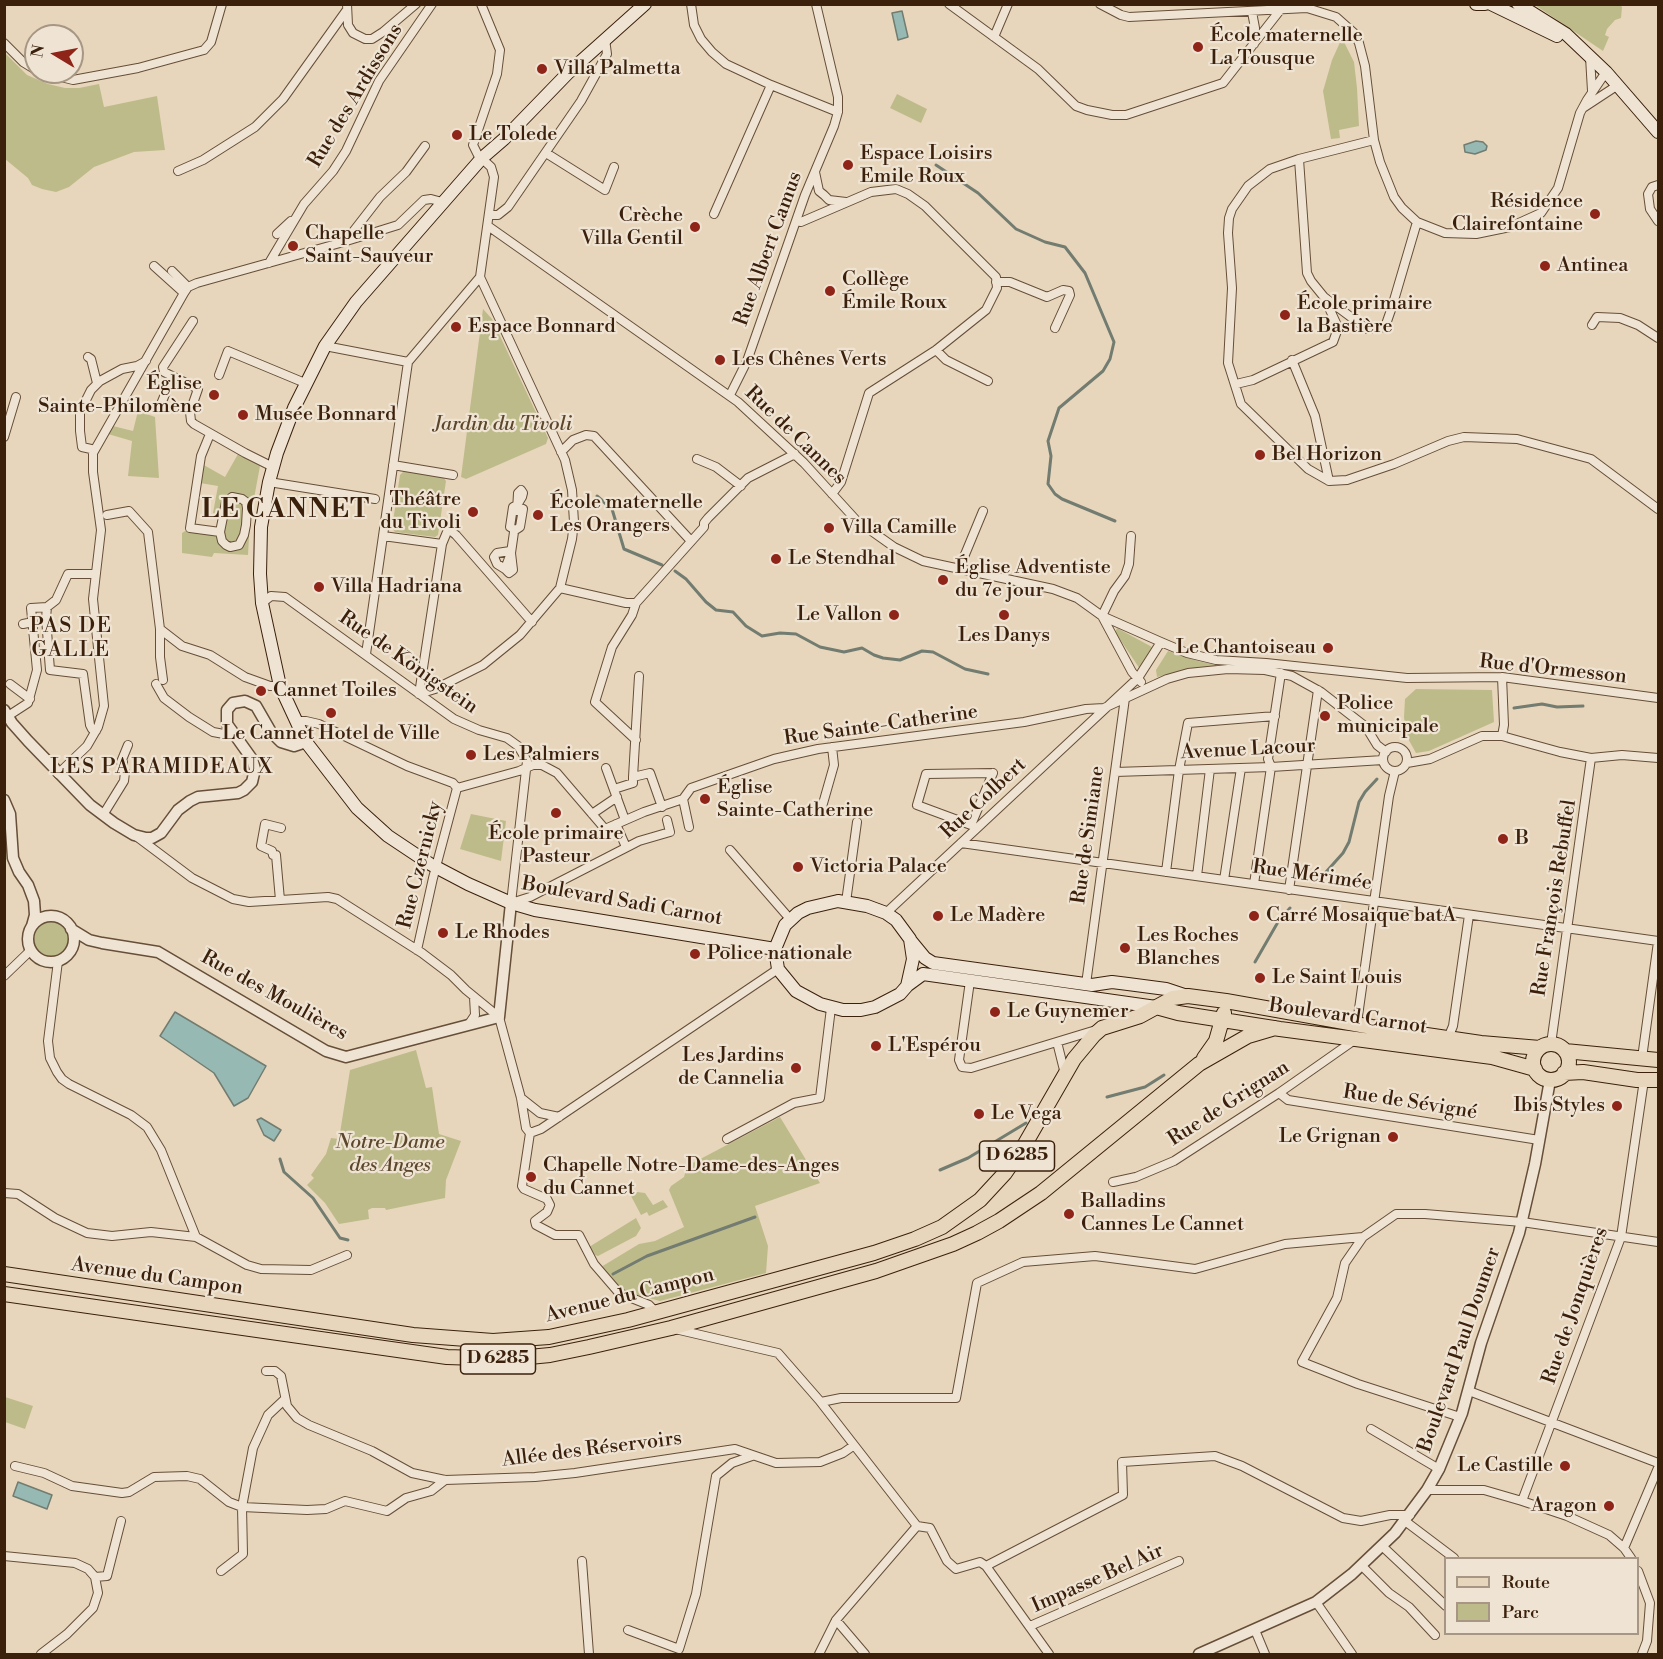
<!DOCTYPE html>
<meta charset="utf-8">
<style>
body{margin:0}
#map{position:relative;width:1663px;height:1659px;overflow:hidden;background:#e7d6bb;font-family:"Libre Bodoni",serif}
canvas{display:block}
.frame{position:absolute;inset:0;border:6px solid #3b200c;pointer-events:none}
.legend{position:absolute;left:1444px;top:1557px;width:195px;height:78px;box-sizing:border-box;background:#efe4d3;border:2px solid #a79683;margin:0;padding:8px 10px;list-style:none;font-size:18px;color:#3b200c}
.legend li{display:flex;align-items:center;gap:12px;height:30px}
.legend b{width:30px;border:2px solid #a79683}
.north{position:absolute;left:24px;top:24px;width:60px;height:60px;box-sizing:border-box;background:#efe4d3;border:2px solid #a79683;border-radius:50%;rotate:280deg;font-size:16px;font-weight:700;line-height:24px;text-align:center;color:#3b200c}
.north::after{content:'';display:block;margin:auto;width:21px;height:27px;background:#8f2418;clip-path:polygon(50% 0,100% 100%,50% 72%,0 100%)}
</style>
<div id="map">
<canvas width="1663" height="1659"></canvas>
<div class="frame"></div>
<ul class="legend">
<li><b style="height:8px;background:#e7d6bb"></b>Route</li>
<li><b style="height:16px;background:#bebb8b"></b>Parc</li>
</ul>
<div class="north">N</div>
</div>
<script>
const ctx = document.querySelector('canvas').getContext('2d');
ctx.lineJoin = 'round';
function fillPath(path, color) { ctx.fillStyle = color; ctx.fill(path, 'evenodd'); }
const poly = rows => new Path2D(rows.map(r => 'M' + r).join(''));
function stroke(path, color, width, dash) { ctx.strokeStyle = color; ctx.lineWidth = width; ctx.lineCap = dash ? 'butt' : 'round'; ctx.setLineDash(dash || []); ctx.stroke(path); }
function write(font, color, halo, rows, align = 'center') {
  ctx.font = font + ' "Libre Bodoni",serif'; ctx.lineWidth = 4.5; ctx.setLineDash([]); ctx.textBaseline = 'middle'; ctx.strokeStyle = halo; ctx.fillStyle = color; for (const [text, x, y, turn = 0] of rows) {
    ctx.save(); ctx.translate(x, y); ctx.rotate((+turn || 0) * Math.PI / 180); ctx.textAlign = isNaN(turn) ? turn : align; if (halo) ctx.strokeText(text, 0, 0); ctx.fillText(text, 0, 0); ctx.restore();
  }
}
fillPath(poly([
 [1535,5,1620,5,1622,7,1621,18,1615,20,1607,29,1605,35,1609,37,1603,51],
 [1342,38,1354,62,1357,88,1359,126,1339,130,1340,138,1331,139,1323,91,1332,60],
 [4,52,27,75,48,84,65,88,79,88,99,84,104,107,157,96,165,150,134,152,94,167,69,187,56,192,42,189,32,185,28,178,5,159],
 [897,94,927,109,921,123,890,108],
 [483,309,492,319,548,438,546,444,466,479,461,477],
 [138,411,155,417,159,478,128,476,132,441,108,434,113,426,133,431],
 [238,454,260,466,250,520,248,555,214,553,212,557,182,553,182,533,190,528,217,528,220,515,213,513,218,486,200,483,202,464,225,477],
 [404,471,443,477,446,481,438,535,435,537,395,532,392,528,400,475],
 [1117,628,1152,647,1140,669,1115,632],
 [1168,651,1198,661,1216,665,1216,667,1192,669,1157,677,1156,670],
 [1416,689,1492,690,1494,722,1429,751,1416,753,1406,735,1404,717,1405,699],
 [471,814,506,821,501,861,460,849],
 '31 939a19 19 0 1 1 38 0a19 19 0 1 1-38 0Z',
 [416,1050,426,1088,432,1087,439,1134,461,1141,446,1180,445,1198,386,1210,385,1208,372,1208,368,1210,369,1219,339,1224,325,1203,307,1185,314,1178,311,1175,326,1154,331,1138,339,1139,350,1070],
 [780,1117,820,1183,755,1206,768,1246,766,1273,660,1301,622,1291,601,1267,639,1244,655,1241,684,1227,669,1190,671,1186,684,1177,687,1166],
 [637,1192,645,1193,653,1205,663,1200,668,1207,649,1216,647,1212,641,1215,631,1196],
 [636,1218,641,1228,636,1236,598,1256,595,1255,589,1247],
 [5,1397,33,1406,25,1429,5,1422]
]), '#bebb8b');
const water = poly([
 [902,11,908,37,898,40,892,13,902,11],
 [1476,141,1483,142,1487,146,1486,150,1475,154,1465,152,1464,145,1476,141],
 [175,1012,266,1066,248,1098,234,1106,214,1073,160,1036,175,1012],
 [261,1118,281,1130,274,1141,264,1135,257,1120,261,1118],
 [18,1482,52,1495,47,1509,13,1496,18,1482]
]);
fillPath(water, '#97b9b3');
stroke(water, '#727c70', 1.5);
stroke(poly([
 [936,165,978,193,1016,229,1045,242,1065,247,1085,273,1114,342,1110,359,1103,371,1059,408,1048,441,1051,456,1048,484,1055,494,1062,499,1115,521],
 [597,496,612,509,624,549,662,565],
 [675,571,686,579,706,602,716,610,733,612,746,626,762,636,780,633,796,634,820,647,844,652,862,648,874,655,883,658,900,660,922,651,933,652,965,669,988,674],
 [1514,708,1542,704,1557,707,1583,706],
 [1318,881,1343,853,1349,842,1359,802,1365,792,1377,779],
 [1255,962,1278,922,1290,908],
 [1107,1097,1145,1087,1164,1075],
 [280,1159,284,1172,313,1198,340,1238,348,1240],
 [940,1170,968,1158,1026,1123],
 [613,1274,647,1256,755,1217]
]), '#727c70', 3);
const minor = poly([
 [347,4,348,25,353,33,365,39,372,39,383,32,416,4],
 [691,4,694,25,701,39,712,52,726,64,771,85,838,112],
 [949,4,1038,69,1076,106,1087,110,1112,115,1126,115,1223,83,1281,9],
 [1100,4,1121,15,1129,17,1307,8,1336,17,1354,33,1359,43,1365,66,1374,140,1380,162,1394,197,1402,208,1417,222,1445,233,1476,234,1510,227,1541,213,1558,188,1580,113,1587,100,1606,72],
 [1252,12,1255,28,1254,44],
 [994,37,1008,4],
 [4,43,23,62,36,70],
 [1590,57,1592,91],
 [41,72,73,80,138,68,204,50,211,42,222,4],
 [1583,108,1618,85],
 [1374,140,1299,159,1270,169,1248,186,1232,209,1229,218,1228,233,1232,288,1228,363,1241,404,1308,469,1329,481,1347,480,1394,464,1448,441,1464,437,1517,439,1591,459,1658,509],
 [546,153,605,190,614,167],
 [1299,159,1307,273,1311,281,1324,297,1367,329,1385,327,1392,307,1417,222],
 [178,171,203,160,255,127,283,99,346,11],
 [815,172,819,191,824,195,829,200,846,202],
 [1658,185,1652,187,1648,194,1650,209,1658,221],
 [714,214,771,85],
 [490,215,498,215,508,207,581,101,607,54,605,39],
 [796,221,801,222,871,192,896,189,908,194,925,206,996,277,997,288,986,310,936,350,869,393,841,482,832,494],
 [488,226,738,402,804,463,856,520,894,547,923,561,1053,589,1077,598,1102,616,1161,642,1187,653,1216,660,1266,663,1407,678,1502,677,1658,698],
 [277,234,291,221],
 [345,242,380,197,406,172,425,146],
 [269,263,304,204,333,171,346,151,379,81,432,4],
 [154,266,184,293],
 [172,271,188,287],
 [480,277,494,177,491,167,478,155,473,145,497,74,500,50,481,4],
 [996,282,1010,282,1047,297,1063,290,1069,291,1070,295,1055,328],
 [193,321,163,367,164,372,198,389,190,412,191,421,194,424,245,453,273,467],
 [1592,325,1597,317,1620,318,1638,325,1658,338],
 [325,346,408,362],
 [936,350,946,360,988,381],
 [88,357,91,359,97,383],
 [1292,360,1315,416,1329,481],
 [408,362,480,277],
 [219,375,228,351,305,383],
 [1236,384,1253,380,1333,342,1337,331,1336,323,1325,299],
 [730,395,747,361,805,195,834,126,838,112,838,97,816,4],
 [159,409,172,377],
 [210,434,201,456,190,528,220,532,222,541,226,545,230,547,239,545,244,535,246,525,247,508,246,502,242,499,232,497,226,502,220,532],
 [4,437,16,397],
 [561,452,573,440,586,435,594,436,691,541],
 [93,453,91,449,82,447,80,431,80,412,91,390,100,381,122,369,137,366,146,361],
 [697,459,716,467,741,486],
 [393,465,453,475],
 [269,482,375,499],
 [517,511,518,493,521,490,523,493,522,497,519,502],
 [107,515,129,511,148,532,160,629,182,646,210,655,245,677,270,686,280,686],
 [512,528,510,527,513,507,515,506,523,509,520,527,517,529],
 [383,536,442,544],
 [511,553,513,570,509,573,505,569,511,553,514,532],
 [505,569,497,564,494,557,497,553,510,551,511,549],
 [959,569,983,511],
 [95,574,68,574,56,600,47,607,46,618,50,670,83,674,90,725,92,729,96,731],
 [560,588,626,603,636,603,704,527,704,523,708,518,748,478,795,454],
 [262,603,271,596,285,597,454,719,479,730,507,738,518,746,527,761,511,903,530,897,639,841,670,832,667,820],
 [636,603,632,615,612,647,595,702,636,740],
 [1102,616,1114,591,1125,576,1129,564,1131,536],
 [1102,616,1132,672,1141,682],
 [23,624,33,622],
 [160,629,160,657,163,680],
 [366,654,408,362],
 [639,676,633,777,650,773,662,807],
 [10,684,30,699],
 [156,684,164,698,189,717,213,732,224,734,232,733],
 [419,694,435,689,483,665,520,635,560,588,572,539,574,522,572,490,565,460,480,277],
 [419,694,442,544,447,532,451,531,456,535,532,622],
 [8,716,28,703,37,670,31,608,47,607],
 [295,721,306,721,319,724,407,766,453,783,457,788],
 [1502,736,1504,725,1502,677],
 '1383 759a12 12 0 1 1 24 0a12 12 0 1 1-24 0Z',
 [1407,763,1430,759,1482,736,1502,736,1560,752,1591,758,1622,755,1658,758],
 [606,768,625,820],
 [1115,772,1271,767,1383,760],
 [993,773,971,825,917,805,926,774,993,773],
 [58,774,87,746,98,727,104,706,93,599,101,530,93,472,93,453,184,293,188,287,197,283,340,243,398,225,424,200,431,199,442,202],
 [457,788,519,771,533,765,542,765,557,773,605,829,644,812,683,799,691,788,774,759,818,749,1024,722,1086,709,1104,708,1167,679,1188,673,1228,669,1265,670,1292,676,1321,692,1366,727,1377,745,1386,752],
 [614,789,633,783,633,777],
 [683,799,689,827],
 [822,807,834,765,832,747],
 [592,814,617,797],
 [103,815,124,781,125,772,122,771,123,762,121,762,128,745],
 [616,824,626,847],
 [136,836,192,878,233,899,249,902,328,897,337,899,422,953,451,975,466,990,499,1017,521,1098,526,1128,530,1133,522,1186,524,1189,547,1199,550,1205,547,1212,535,1221,536,1225,555,1235,579,1235,594,1264,619,1293,649,1305,656,1312],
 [961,843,1658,941],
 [730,850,790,919],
 [1166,872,1179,770,1188,723,1275,716],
 [1197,876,1210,769],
 [1224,880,1241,768],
 [1254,884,1271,767,1268,759,1281,673],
 [1289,890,1318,690],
 [280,900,276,855,273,855,272,851,261,846,265,824,281,828],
 [846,902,857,822],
 [886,913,1138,678,1161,642],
 [417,950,433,878,457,788],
 [58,961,48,1041,50,1058,57,1072,62,1079,69,1084,131,1115,147,1127,161,1150,196,1237],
 [4,976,31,950],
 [970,981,959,1060,962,1067,971,1068,1096,1030],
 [1086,984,1125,698,1124,694],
 [1357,1023,1389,796,1395,771],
 [469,1024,475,1015,474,997],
 [1448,1038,1453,1026,1469,915],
 [1057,1042,1065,1074],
 [1551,1044,1591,758],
 [1642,1058,1658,942],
 [1279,1093,1288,1100,1539,1140],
 [521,1098,540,1113,559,1117],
 [530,1133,541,1129,778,969],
 [727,1139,794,1103,820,1098,831,1008],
 [1113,1182,1136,1177,1174,1161,1279,1093,1356,1039],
 [4,1193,18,1194,55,1218,87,1233,112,1236,151,1232,196,1237,247,1265,261,1269,311,1270,347,1255],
 [1363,1237,1345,1263,1337,1298,1302,1362,1358,1384,1460,1417],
 [675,1329,778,1353,819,1400,917,1526,930,1528,947,1561,956,1569,980,1562,986,1566,1049,1654],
 [266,1371,275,1371,281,1376,287,1406,297,1418,309,1425,372,1451,412,1473,445,1480,535,1477,575,1473,735,1449,776,1463,820,1462,843,1453,853,1446],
 [1469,1391,1658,1463],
 [821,1402,841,1398,956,1398,977,1283,1023,1262,1095,1256,1195,1269,1285,1244,1363,1237,1396,1214,1425,1214,1522,1222,1658,1242],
 [1371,1429,1439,1469],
 [15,1466,44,1473,72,1486,122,1493,129,1492,154,1477,187,1476,200,1479,229,1502,242,1507,307,1510,326,1509,345,1501,387,1511,406,1498,431,1491,445,1480],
 [1427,1490,1484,1490,1522,1501,1567,1516,1609,1535,1624,1548,1631,1558],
 [1522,1501,1621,1237,1644,1080],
 [1405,1521,1454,1558],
 [1382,1546,1446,1606],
 [1624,1548,1658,1468],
 [4,1556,75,1563,88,1569,95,1577,98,1593,93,1608,67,1634,41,1654],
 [582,1561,589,1654],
 [1361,1565,1389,1593,1409,1607,1435,1635],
 [986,1566,1123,1495,1122,1462,1215,1456,1242,1466,1343,1518,1361,1521,1390,1515,1410,1515],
 [221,1571,243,1554,242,1507,253,1448,268,1415,284,1400],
 [1638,1571,1650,1603,1647,1641,1642,1654],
 [95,1577,107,1576,121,1521],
 [1316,1602,1352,1654],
 [836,1620,865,1654],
 [1030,1626,1179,1561],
 [628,1630,679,1649,696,1594,716,1476,732,1463,752,1456],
 [1255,1630,1265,1654],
 [819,1654,836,1620,917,1526]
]);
const tertiary = poly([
 [4,710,12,723,28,741,90,805,114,823,134,835,146,838,152,838,161,833,178,810,190,801,198,797,238,793,244,790,252,782,255,769,252,759,227,724,227,710,233,703,245,701,256,706,271,732,281,742,294,746,306,742],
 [4,800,10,814,13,858,19,872,28,885,34,901,35,915,32,926],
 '28 939a23 23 0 1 1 46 0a23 23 0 1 1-46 0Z',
 [71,929,89,940,102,943,158,952,326,1051,346,1057,499,1017,511,903],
 [1199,1654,1316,1602,1352,1574,1395,1533,1427,1490,1439,1469,1462,1413,1481,1343,1519,1233,1535,1164,1550,1080]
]);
const secondary = poly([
 [645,4,569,72,504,139,482,158,356,302,325,346,294,408,277,453,269,482,261,527,260,574,262,603,280,686,306,742,357,808,388,836,430,864,468,884,511,903,535,910,775,949],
 [1476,4,1485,4],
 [1491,4,1557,36],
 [1518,4,1566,34,1606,72,1658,132],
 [838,901,867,906,886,913,896,920,910,939,913,959,907,986,900,994,875,1007,861,1010,843,1010,820,1004,796,991,778,969,775,949,785,925,798,913,808,908,838,901],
 [911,941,925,958,933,963,1092,985,1112,982,1128,984,1166,989,1187,996],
 [908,985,923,974,1156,1007]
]);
const primary = poly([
 [1156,1007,1178,1013,1280,1029,1492,1057,1535,1069],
 '1533 1062a18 18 0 1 1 36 0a18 18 0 1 1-36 0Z',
 [1565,1051,1658,1060],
 [1204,1058,1216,1041,1224,1013],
 [1564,1073,1583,1072,1637,1080,1658,1080],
 [4,1274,413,1335,493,1341,549,1337,628,1320,874,1253,915,1239,942,1227,980,1200,1005,1173,1025,1144,1074,1059,1094,1035,1102,1028,1140,1016,1173,998,1188,996,1226,1001,1372,1027,1481,1043,1540,1048],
 [4,1294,447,1357,508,1359,550,1355,589,1347,671,1328,876,1271,953,1244,977,1233,999,1221,1041,1193,1199,1064,1248,1036,1275,1028]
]);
stroke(minor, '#664e38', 10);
stroke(tertiary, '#664e38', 13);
stroke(secondary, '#3b200c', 14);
stroke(primary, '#3b200c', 16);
stroke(minor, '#efe4d3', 8);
stroke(tertiary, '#efe4d3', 10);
stroke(secondary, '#efe4d3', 12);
stroke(primary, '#e7d6bb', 14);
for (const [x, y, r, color] of [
 [1198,47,6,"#8f2418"],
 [542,69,6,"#8f2418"],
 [457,135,6,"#8f2418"],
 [848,165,6,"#8f2418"],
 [1595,214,6,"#8f2418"],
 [695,227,6,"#8f2418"],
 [293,246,6,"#8f2418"],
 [1545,266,6,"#8f2418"],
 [830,291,6,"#8f2418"],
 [1285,315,6,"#8f2418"],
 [456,327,6,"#8f2418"],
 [720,360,6,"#8f2418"],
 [214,395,6,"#8f2418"],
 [243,415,6,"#8f2418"],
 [1260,455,6,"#8f2418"],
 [473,512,6,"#8f2418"],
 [538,515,6,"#8f2418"],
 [829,528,6,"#8f2418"],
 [776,559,6,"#8f2418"],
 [943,580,6,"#8f2418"],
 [319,587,6,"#8f2418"],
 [894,615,6,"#8f2418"],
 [1004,615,6,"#8f2418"],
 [1328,648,6,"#8f2418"],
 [261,691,6,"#8f2418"],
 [331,713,6,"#8f2418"],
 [1325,716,6,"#8f2418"],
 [471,755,6,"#8f2418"],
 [705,799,6,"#8f2418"],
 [556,813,6,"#8f2418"],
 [1503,839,6,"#8f2418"],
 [798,867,6,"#8f2418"],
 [938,916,6,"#8f2418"],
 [1254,916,6,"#8f2418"],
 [443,933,6,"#8f2418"],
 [1125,948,6,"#8f2418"],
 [695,954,6,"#8f2418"],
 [1260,978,6,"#8f2418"],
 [995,1012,6,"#8f2418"],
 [876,1046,6,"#8f2418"],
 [796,1068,6,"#8f2418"],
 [1617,1106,6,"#8f2418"],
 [979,1114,6,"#8f2418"],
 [1393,1137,6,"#8f2418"],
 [531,1177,6,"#8f2418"],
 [1069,1214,6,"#8f2418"],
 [1565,1466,6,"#8f2418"],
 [1609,1506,6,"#8f2418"]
]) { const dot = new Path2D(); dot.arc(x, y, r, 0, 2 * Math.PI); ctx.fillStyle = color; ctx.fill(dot); stroke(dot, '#efe4d3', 2); }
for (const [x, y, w] of [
 [1017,1156,75],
 [498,1359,75]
]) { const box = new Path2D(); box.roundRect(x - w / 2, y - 15, w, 30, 4.5); ctx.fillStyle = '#efe4d3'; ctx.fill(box); stroke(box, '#3b200c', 1.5); }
write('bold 18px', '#3b200c', null, [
 ["D 6285",1017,1156],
 ["D 6285",498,1359]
]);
write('20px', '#3b200c', '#efe4d3', [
 ["École maternelle",1210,36],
 ["La Tousque",1210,59],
 ["Villa Palmetta",554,69],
 ["Le Tolede",469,135],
 ["Espace Loisirs",860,154],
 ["Emile Roux",860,177],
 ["Résidence",1583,202,"right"],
 ["Clairefontaine",1583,225,"right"],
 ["Crèche",683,216,"right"],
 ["Villa Gentil",683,239,"right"],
 ["Chapelle",305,234],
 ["Saint-Sauveur",305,257],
 ["Antinea",1557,266],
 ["Collège",842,280],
 ["Émile Roux",842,303],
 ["École primaire",1297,304],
 ["la Bastière",1297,327],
 ["Espace Bonnard",468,327],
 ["Les Chênes Verts",732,360],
 ["Église",202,384,"right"],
 ["Sainte-Philomène",202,407,"right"],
 ["Musée Bonnard",255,415],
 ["Bel Horizon",1272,455],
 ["Théâtre",461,500,"right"],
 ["du Tivoli",461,523,"right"],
 ["École maternelle",550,503],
 ["Les Orangers",550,526],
 ["Villa Camille",841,528],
 ["Le Stendhal",788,559],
 ["Église Adventiste",955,568],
 ["du 7e jour",955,591],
 ["Villa Hadriana",331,587],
 ["Le Vallon",882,615,"right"],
 ["Les Danys",1004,636,"center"],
 ["Le Chantoiseau",1316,648,"right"],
 ["Cannet Toiles",273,691],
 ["Police",1337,704],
 ["municipale",1337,727],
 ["Le Cannet Hotel de Ville",331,734,"center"],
 ["Les Palmiers",483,755],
 ["Église",717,788],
 ["Sainte-Catherine",717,811],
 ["École primaire",556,834,"center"],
 ["Pasteur",556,857,"center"],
 ["B",1515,839],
 ["Victoria Palace",810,867],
 ["Le Madère",950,916],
 ["Carré Mosaique batA",1266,916],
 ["Le Rhodes",455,933],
 ["Les Roches",1137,936],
 ["Blanches",1137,959],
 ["Police nationale",707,954],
 ["Le Saint Louis",1272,978],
 ["Le Guynemer",1007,1012],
 ["L'Espérou",888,1046],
 ["Les Jardins",784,1056,"right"],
 ["de Cannelia",784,1079,"right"],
 ["Ibis Styles",1605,1106,"right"],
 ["Le Vega",991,1114],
 ["Le Grignan",1381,1137,"right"],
 ["Chapelle Notre-Dame-des-Anges",543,1166],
 ["du Cannet",543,1189],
 ["Balladins",1081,1202],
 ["Cannes Le Cannet",1081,1225],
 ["Le Castille",1553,1466,"right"],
 ["Aragon",1597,1506,"right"]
], 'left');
write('20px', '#3b200c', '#efe4d3', [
 ["Rue des Ardissons",356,96,-59],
 ["Rue Albert Camus",769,249,-70],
 ["Rue de Cannes",795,436,44],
 ["Rue de Königstein",408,663,35],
 ["Rue d'Ormesson",1553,670,6],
 ["Rue Sainte-Catherine",881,726,-8],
 ["Avenue Lacour",1248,750,-3],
 ["Rue Colbert",984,799,-43],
 ["Rue de Simiane",1089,835,-82],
 ["Rue Czernicky",421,865,-76],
 ["Rue Mérimée",1312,876,8],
 ["Rue François Rebuffel",1555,898,-81],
 ["Boulevard Sadi Carnot",622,902,10],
 ["Rue des Moulières",274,996,29],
 ["Boulevard Carnot",1348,1017,8],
 ["Rue de Sévigné",1410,1103,9],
 ["Rue de Grignan",1229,1104,-33],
 ["Avenue du Campon",157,1277,8],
 ["Avenue du Campon",630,1296,-14],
 ["Rue de Jonquières",1576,1306,-71],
 ["Boulevard Paul Doumer",1460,1350,-71],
 ["Allée des Réservoirs",592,1450,-7],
 ["Impasse Bel Air",1098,1579,-24]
]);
write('italic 20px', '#5c472c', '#efe4d3', [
 ["Jardin du Tivoli",503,425],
 ["Notre-Dame",390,1143],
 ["des Anges",390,1166]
]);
ctx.letterSpacing = '1.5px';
write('21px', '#3b200c', '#efe4d3', [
 ["PAS DE",71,627],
 ["GALLE",71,651],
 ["LES PARAMIDEAUX",162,768]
]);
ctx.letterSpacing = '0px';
ctx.letterSpacing = '1.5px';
write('bold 26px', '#3b200c', '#efe4d3', [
 ["LE CANNET",286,511]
]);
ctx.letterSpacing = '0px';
</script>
